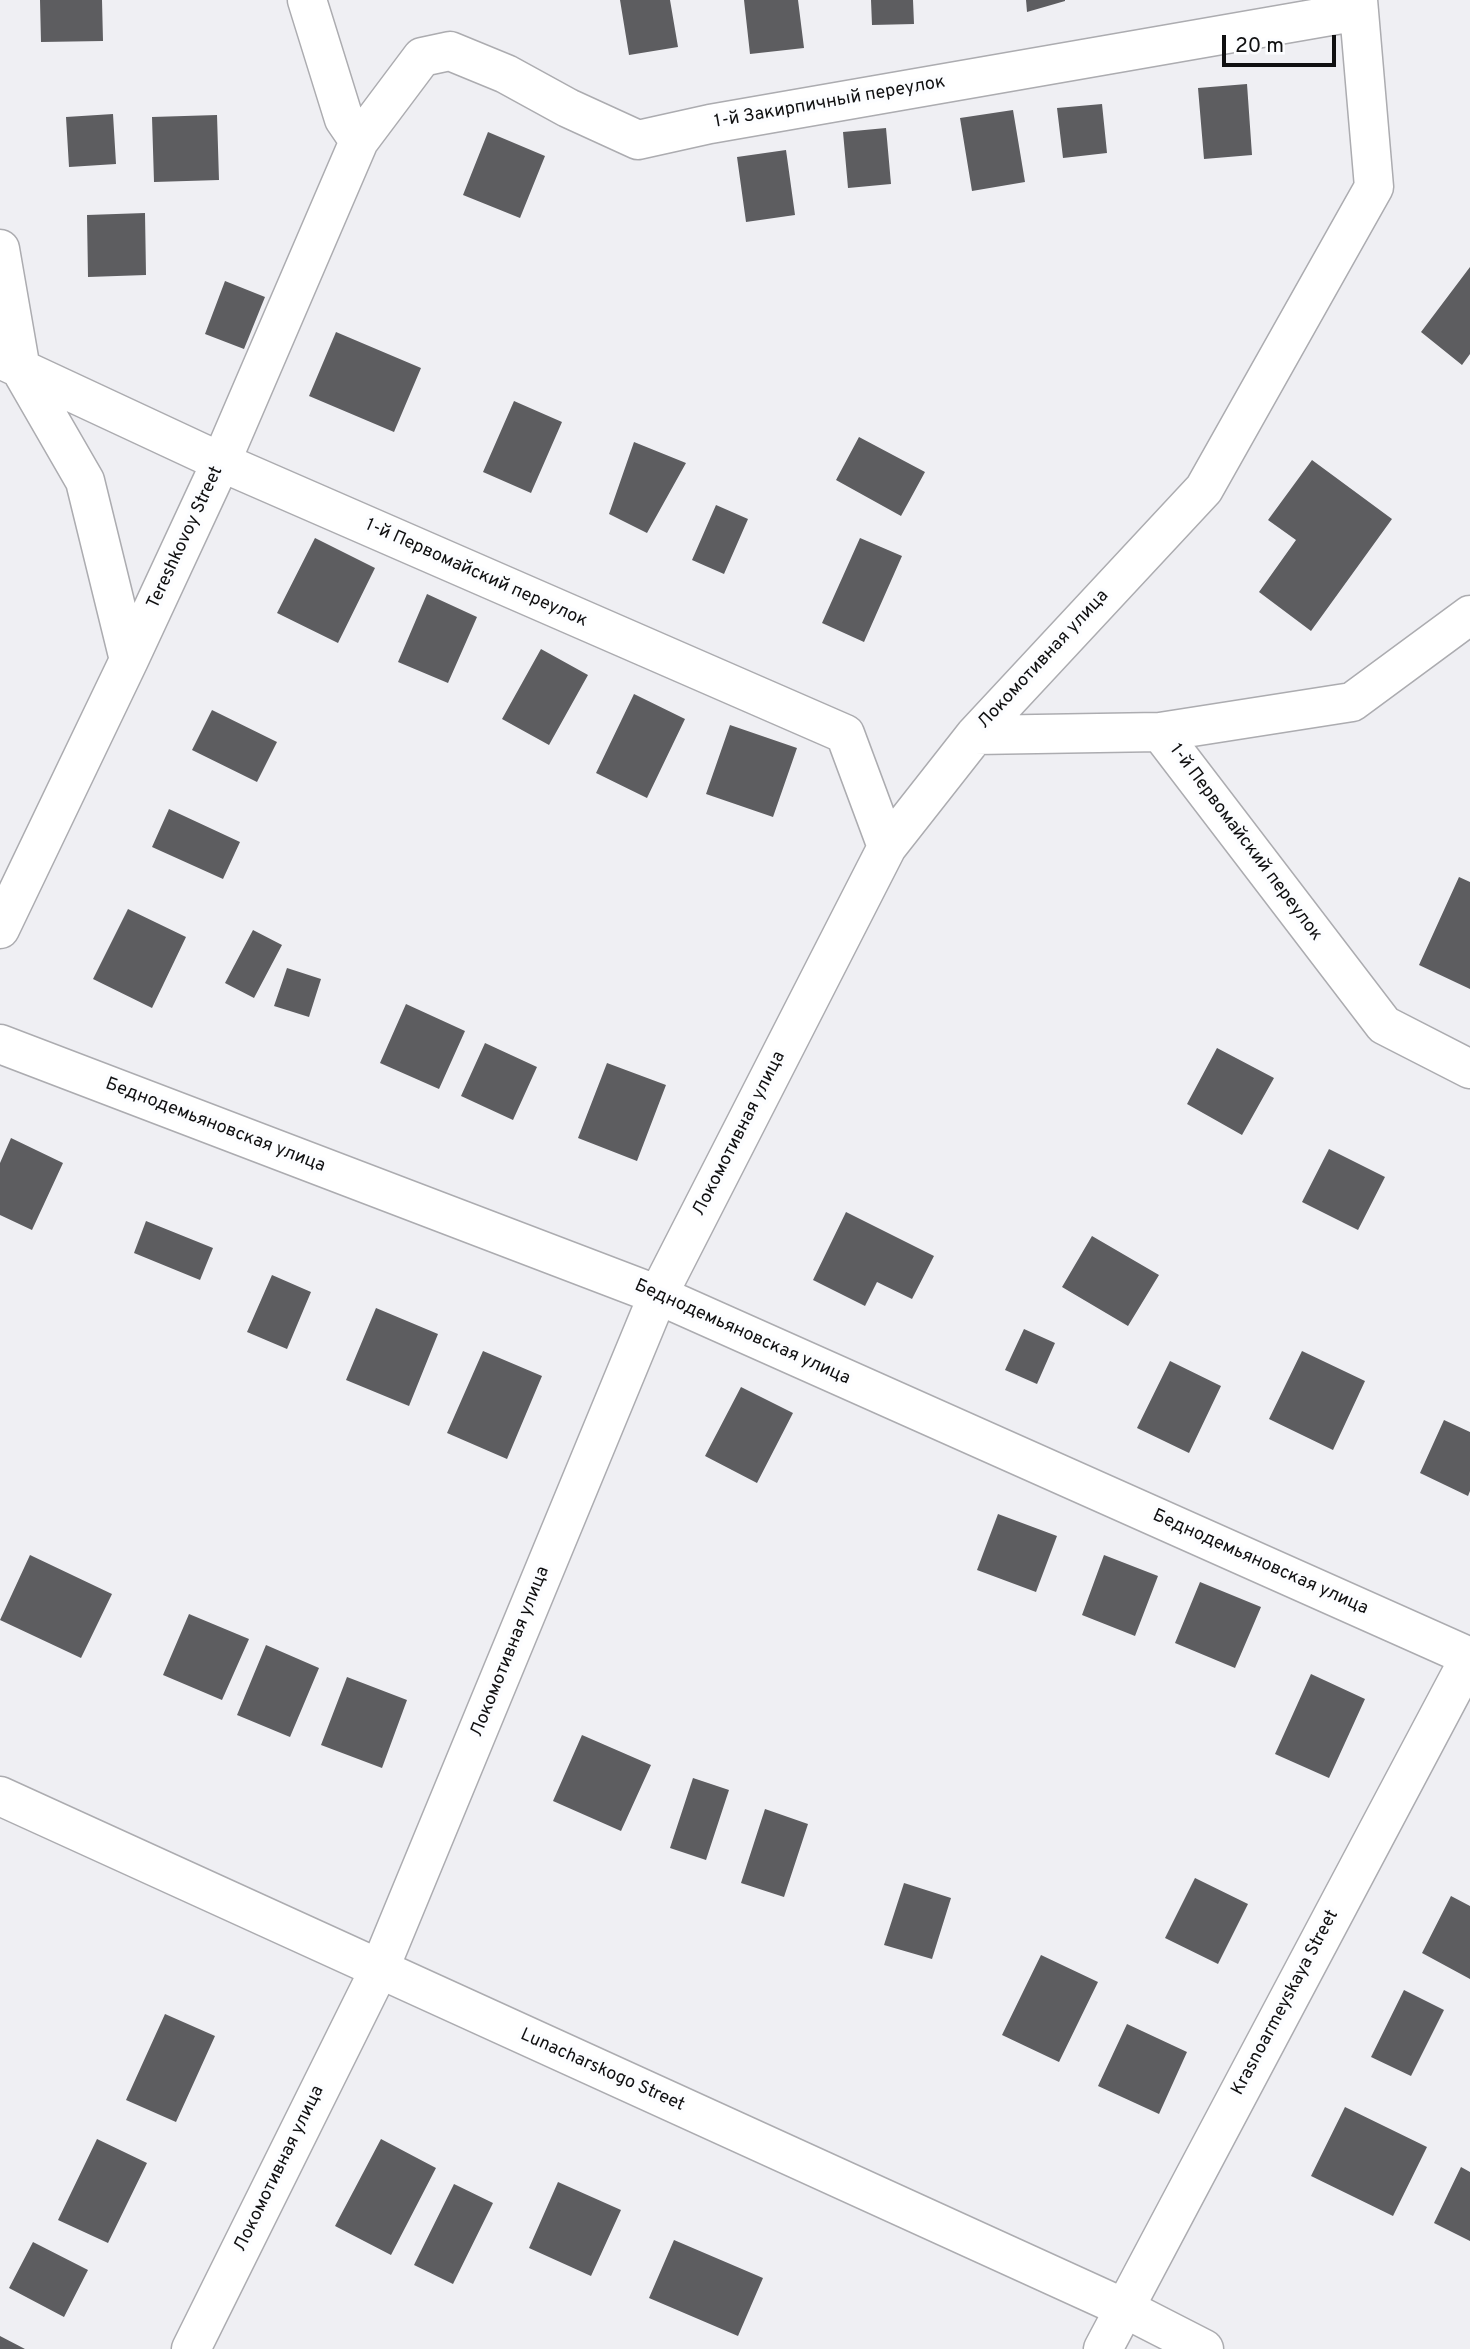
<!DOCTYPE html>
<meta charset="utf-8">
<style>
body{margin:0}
#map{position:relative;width:1470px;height:2349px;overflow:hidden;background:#efeff3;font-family:Overpass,sans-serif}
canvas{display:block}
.scale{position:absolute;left:1222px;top:35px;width:114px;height:32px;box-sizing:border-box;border:4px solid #101011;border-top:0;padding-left:9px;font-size:21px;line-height:24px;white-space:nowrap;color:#101011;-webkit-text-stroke:5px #fcfdff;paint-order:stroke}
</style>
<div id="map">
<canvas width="1470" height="2349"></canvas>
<div class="scale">20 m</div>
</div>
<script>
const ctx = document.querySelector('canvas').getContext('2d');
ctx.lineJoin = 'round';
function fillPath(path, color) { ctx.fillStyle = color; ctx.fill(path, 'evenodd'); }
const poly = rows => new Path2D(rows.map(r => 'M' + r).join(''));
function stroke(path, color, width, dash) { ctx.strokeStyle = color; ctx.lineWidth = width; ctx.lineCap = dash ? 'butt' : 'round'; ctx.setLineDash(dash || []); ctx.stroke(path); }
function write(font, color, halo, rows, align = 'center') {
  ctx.font = font + ' Overpass,sans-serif'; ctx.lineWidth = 7; ctx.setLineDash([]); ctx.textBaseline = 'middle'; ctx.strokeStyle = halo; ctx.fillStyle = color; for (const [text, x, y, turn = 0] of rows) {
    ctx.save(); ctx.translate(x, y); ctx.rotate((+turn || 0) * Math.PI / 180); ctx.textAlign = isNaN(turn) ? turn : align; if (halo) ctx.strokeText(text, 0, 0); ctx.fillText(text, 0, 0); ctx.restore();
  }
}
fillPath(poly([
 [40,0,102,0,103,41,41,42],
 [620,0,670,0,678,47,629,55],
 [744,0,798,0,804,48,750,54],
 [871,0,913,0,914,24,872,25],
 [1026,0,1065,0,1065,1,1027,12],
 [1247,84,1252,155,1204,159,1198,88],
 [1102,104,1107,153,1063,158,1057,108],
 [1013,110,1025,182,972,191,960,118],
 [113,114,116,164,69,167,66,117],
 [217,115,219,180,154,182,152,117],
 [886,128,891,184,848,188,843,132],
 [488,132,545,156,520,218,463,195],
 [786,150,795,215,746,222,737,157],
 [145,213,146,275,88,277,87,215],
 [1470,267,1470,354,1462,365,1421,332],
 [225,281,265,297,244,349,205,334],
 [336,332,421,368,394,432,309,396],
 [514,401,562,422,531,493,483,472],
 [859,437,925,472,901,516,836,480],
 [634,442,686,463,647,533,609,514],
 [1312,460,1392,519,1311,631,1259,592,1296,540,1268,520],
 [716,505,748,519,724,574,692,560],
 [315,538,375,568,338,643,277,613],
 [860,538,902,556,864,642,822,623],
 [427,594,477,617,448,683,398,662],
 [541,649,588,675,549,745,502,719],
 [634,694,685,719,647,798,596,773],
 [212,710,277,742,257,782,192,750],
 [730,725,797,748,773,817,706,794],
 [169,809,240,842,223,879,152,847],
 [1459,877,1470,882,1470,989,1419,965],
 [128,909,186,937,152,1008,93,979],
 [253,930,282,945,254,998,225,983],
 [287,968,321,979,309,1017,274,1006],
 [406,1004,465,1031,439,1089,380,1063],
 [485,1043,537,1067,513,1120,461,1096],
 [1217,1048,1274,1078,1242,1135,1187,1104],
 [607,1063,666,1085,637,1161,578,1138],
 [11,1138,63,1163,32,1230,0,1215,0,1163],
 [1329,1149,1385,1177,1358,1230,1302,1202],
 [846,1212,934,1256,912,1299,877,1282,865,1306,813,1280],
 [146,1221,213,1248,200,1280,134,1253],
 [1092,1236,1159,1275,1128,1326,1062,1287],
 [272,1275,311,1292,287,1349,247,1332],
 [376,1308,438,1334,409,1406,346,1380],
 [1024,1329,1055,1343,1037,1384,1005,1370],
 [483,1351,542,1376,507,1459,447,1433],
 [1302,1351,1365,1381,1333,1450,1269,1419],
 [1170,1361,1221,1386,1189,1453,1137,1428],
 [741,1387,793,1413,757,1483,705,1456],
 [1444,1420,1470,1432,1470,1491,1468,1496,1420,1473],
 [998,1514,1057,1536,1036,1592,977,1570],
 [30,1555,112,1594,81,1658,0,1620],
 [1104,1555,1158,1576,1135,1636,1082,1615],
 [1200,1582,1261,1607,1235,1668,1175,1643],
 [189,1614,249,1639,222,1700,163,1675],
 [266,1645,319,1668,290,1737,237,1715],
 [1311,1674,1365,1699,1329,1778,1275,1754],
 [347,1677,407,1700,382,1768,321,1745],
 [582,1735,651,1765,621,1831,553,1801],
 [693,1778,729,1790,706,1860,670,1848],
 [765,1809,808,1824,784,1897,741,1883],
 [1195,1878,1248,1904,1218,1964,1165,1938],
 [904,1883,951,1898,932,1959,884,1945],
 [1451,1896,1470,1906,1470,1979,1422,1953],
 [1041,1955,1098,1982,1059,2062,1002,2035],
 [1404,1990,1444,2010,1411,2076,1371,2057],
 [165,2014,215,2036,176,2122,126,2100],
 [1127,2024,1187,2052,1159,2114,1098,2086],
 [1345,2107,1427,2147,1393,2216,1311,2176],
 [97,2139,147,2163,108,2243,58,2220],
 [381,2139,436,2168,391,2255,335,2226],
 [1461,2167,1470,2172,1470,2241,1434,2223],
 [558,2182,621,2210,591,2276,529,2248],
 [454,2184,493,2203,453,2284,414,2265],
 [674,2240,763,2278,738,2336,649,2298],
 [33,2242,88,2270,64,2317,9,2288],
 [0,2336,25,2349,0,2349]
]), '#5d5d60');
const street = poly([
 [307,0,344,119,359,141],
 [0,249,21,370,85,481,129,660],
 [0,359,221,462,845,734,887,847],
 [1160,732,1352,702,1470,615],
 [975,735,1160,732,1384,1025,1470,1069],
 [0,929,129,660,221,462,359,141,422,57,450,51,506,74,568,108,638,140,710,124,1359,11],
 [0,1044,658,1295,1470,1657],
 [191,2349,379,1970,658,1295,887,847,975,735,1204,489,1374,187,1358,0],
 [1103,2349,1470,1657]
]);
const secondary = poly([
 [0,1796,1124,2308,1204,2349]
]);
stroke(street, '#acacb0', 41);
stroke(secondary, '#acacb0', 41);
stroke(street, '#fff', 38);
stroke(secondary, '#fff', 38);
write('18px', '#101011', '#fcfdff', [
 ["1-й Закирпичный переулок",830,103,-10],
 ["Tereshkovoy Street",186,538,-65],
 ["1-й Первомайский переулок",476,574,24],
 ["Локомотивная улица",1044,660,-47],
 ["1-й Первомайский переулок",1245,843,53],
 ["Беднодемьяновская улица",215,1126,21],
 ["Локомотивная улица",740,1134,-63],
 ["Беднодемьяновская улица",742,1333,24],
 ["Беднодемьяновская улица",1260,1563,24],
 ["Локомотивная улица",511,1652,-68],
 ["Krasnoarmeyskaya Street",1286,2003,-62],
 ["Lunacharskogo Street",602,2071,24],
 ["Локомотивная улица",280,2169,-64]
]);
</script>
